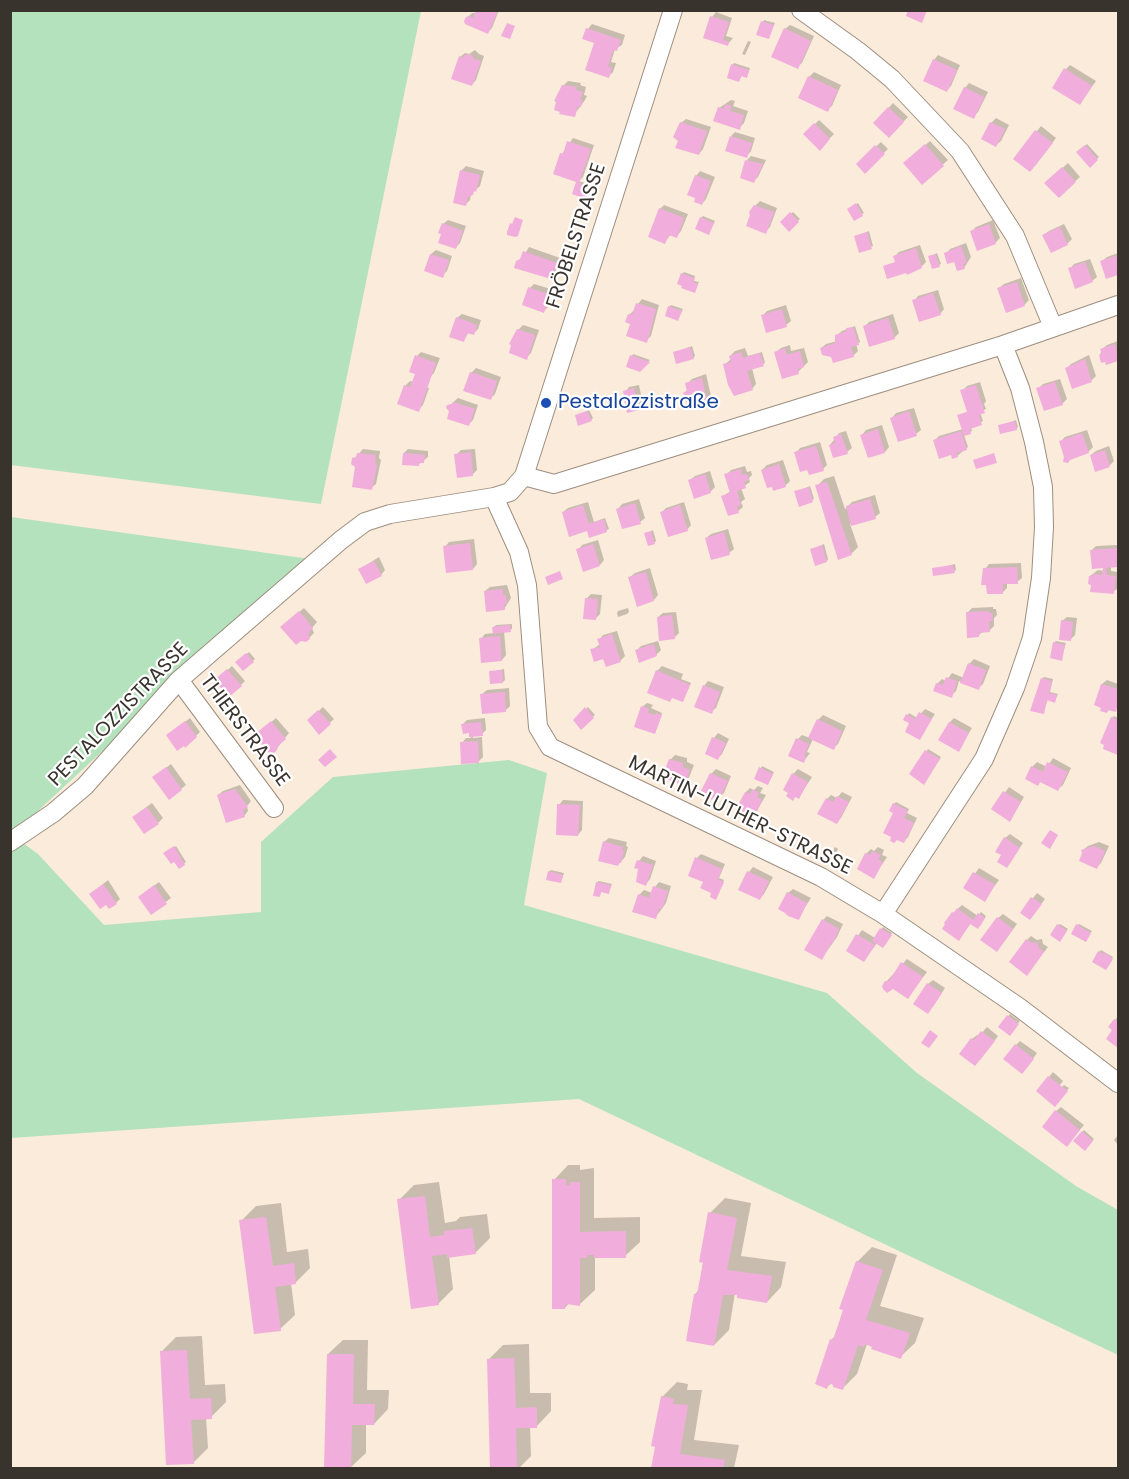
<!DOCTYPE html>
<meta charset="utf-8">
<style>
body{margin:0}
#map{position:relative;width:1129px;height:1479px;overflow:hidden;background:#fbebdb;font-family:Poppins,sans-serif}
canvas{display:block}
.frame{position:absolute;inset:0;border:12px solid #39332d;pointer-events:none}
</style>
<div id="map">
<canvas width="1129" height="1479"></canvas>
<div class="frame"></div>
</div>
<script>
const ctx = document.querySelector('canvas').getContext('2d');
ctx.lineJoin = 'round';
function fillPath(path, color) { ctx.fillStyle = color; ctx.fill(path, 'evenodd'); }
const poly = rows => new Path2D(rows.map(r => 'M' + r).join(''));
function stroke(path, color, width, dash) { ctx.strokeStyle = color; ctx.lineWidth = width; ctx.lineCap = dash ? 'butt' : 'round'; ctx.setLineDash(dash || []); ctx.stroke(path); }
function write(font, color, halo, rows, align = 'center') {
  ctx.font = font + ' Poppins,sans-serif'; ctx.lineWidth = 4.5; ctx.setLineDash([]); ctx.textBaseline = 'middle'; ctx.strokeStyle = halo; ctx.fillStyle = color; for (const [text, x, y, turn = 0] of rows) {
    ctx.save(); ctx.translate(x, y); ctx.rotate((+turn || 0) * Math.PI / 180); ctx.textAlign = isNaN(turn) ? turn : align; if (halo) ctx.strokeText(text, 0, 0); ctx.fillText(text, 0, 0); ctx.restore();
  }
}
fillPath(poly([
 [10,11,421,11,321,504,11,465],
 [11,517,317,560,179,680,12,835,38,854,104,925,261,912,261,842,333,777,509,760,547,773,524,905,827,993,917,1073,1076,1186,1118,1210,1118,1355,579,1099,11,1138]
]), '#b4e2bc');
fillPath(poly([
 [478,10,499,10,492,28,488,32,467,18,472,13,477,13],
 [716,12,732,18,726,36,733,38,728,44,705,37,712,17],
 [764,20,775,23,768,38,758,34],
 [592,24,625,35,622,45,615,49,611,62,616,63,613,72,609,76,595,42,588,29],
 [790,25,814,36,802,63,797,67,785,29],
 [748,41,751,42,745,55,742,54],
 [475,50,479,54,484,56,476,80,472,85,460,57,465,53,469,54],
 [938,55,960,65,951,86,947,90,934,60],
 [734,63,750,68,748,74,746,76,742,75,739,81,732,65],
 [1070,65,1096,81,1080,104,1066,69],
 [814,72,841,85,832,106,827,110,809,77],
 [568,81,581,83,580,85,586,87,584,95,587,96,585,100,574,115,563,86],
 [969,83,988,92,978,112,973,117,965,88],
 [731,100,735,101,733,106,748,111,744,123,739,128,719,108],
 [893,103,908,117,889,136,875,123],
 [996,118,1009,125,1001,141,996,145,991,123],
 [686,119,711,127,703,149,699,154,681,123],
 [819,120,834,134,820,148,805,134],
 [1041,126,1056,138,1035,166,1015,159],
 [735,132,755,138,751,151,747,156,731,136],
 [573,138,594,145,583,177,579,181,593,186,588,198,562,154],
 [930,141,948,160,922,183,910,159],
 [881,142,888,149,865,171,858,164],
 [1087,144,1099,157,1090,165,1078,152],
 [751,156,766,160,758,177,753,181,747,160],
 [1068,163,1080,177,1059,196,1046,183],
 [466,166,484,171,480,186,471,194,470,200,465,205,461,171],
 [700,171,715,177,706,199,702,204,696,176],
 [760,201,777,208,770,227,765,232,755,206],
 [858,203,864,213,855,219,851,207],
 [664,205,688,214,681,231,677,236,671,234,665,242,660,209],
 [793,212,800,219,789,229,782,222],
 [703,216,715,221,709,233,701,218],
 [448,220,466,226,460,243,456,247,443,224],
 [993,220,1000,238,995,243,972,231,976,227],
 [1064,224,1072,239,1067,244,1044,235,1049,231],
 [869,231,873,246,860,251,856,236],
 [966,243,971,257,964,268,946,254,950,249],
 [920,245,926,262,921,267,897,262,895,256,899,252],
 [529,247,560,258,555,273,551,278,523,257],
 [436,250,452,256,447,271,442,276,426,270,431,254],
 [937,253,941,264,939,265,930,257],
 [1118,253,1118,273,1107,277,1102,261,1107,257],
 [1090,259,1097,277,1092,281,1070,269,1074,264],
 [684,272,695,276,694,281,699,282,695,291,682,274],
 [1021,278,1029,300,1024,305,999,288,1004,284],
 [534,284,554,290,548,307,544,311,530,288],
 [938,290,944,309,940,314,914,301,918,296],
 [642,299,659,305,651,336,646,341,631,323,629,315,634,310,636,311,638,304],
 [671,305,683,309,678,319,669,307],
 [786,305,791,321,786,325,762,316,767,311],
 [462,314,481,320,478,329,473,334,469,332,464,340,457,318],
 [893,314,899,333,894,338,865,326,869,322],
 [523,325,539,330,531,353,526,358,518,330],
 [855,326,860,342,856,344,858,351,854,355,834,361,833,356,821,348,826,344,837,341,837,335,842,331],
 [1118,341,1118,359,1107,363,1100,355,1102,349,1107,345],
 [790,345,791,351,804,348,808,362,798,372,776,352,781,348],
 [692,346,695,356,693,358,674,353],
 [745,348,748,356,762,352,765,363,752,368,756,384,752,389,724,365,731,359,730,356,735,351],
 [421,352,440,358,434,373,430,377,426,387,429,388,423,405,418,410,405,386,410,381,413,382,416,375,417,356],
 [633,354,650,360,640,371,628,366],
 [1089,355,1096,376,1092,380,1073,387,1066,369,1071,364],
 [476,368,501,377,495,394,490,399,471,373],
 [706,374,711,396,706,401,691,399,684,393,688,389,687,384,692,379],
 [1060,379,1067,399,1062,404,1038,389,1043,384],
 [980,382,986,401,984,404,986,409,980,412,983,421,971,427,972,431,964,435,968,447,957,456,935,440,939,436,963,429,958,416,969,411,962,391,967,386],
 [639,385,643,404,638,409,625,392,629,387],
 [458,398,478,405,473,420,468,425,451,411,449,406],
 [914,408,921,430,916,434,892,418,896,413],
 [589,410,593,418,591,420,577,416],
 [1016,420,1018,427,1016,429,1000,426],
 [882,425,889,447,885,452,862,435,866,430],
 [1087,430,1093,447,1088,452,1065,457,1060,442,1065,437],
 [846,431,852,448,847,452,830,445,839,433],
 [820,442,827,465,823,469,796,453,800,448],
 [1109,446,1114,461,1109,466,1091,455,1096,451],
 [363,449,380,451,379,458,381,460,376,484,371,488,354,459],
 [408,449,428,451,428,457,419,464,404,453],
 [475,449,477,470,472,475,456,455,461,450],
 [783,460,790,481,785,486,762,470,767,465],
 [745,466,747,472,751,471,752,475,749,478,750,482,741,488,745,499,741,502,743,507,738,511,723,496,731,491,726,475,731,470],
 [710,471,715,487,710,492,690,480,695,476],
 [834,476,845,509,852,502,875,495,880,513,875,517,850,524,858,547,851,554,817,486,824,479],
 [810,486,814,499,800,505,796,492],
 [639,499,645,518,640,522,618,509,622,504],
 [588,502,594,522,605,518,609,529,607,530,590,536,588,529,563,512,568,508],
 [684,502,691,525,687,530,662,512,666,508],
 [728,529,734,549,729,553,706,538,711,534],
 [653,530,656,541,654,543,646,534],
 [474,539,477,564,473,569,445,547,449,542],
 [598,540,604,560,600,565,578,550,582,545],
 [824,544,828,559,827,561,812,550],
 [1118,545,1118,564,1111,566,1111,571,1118,572,1118,588,1113,592,1090,576,1098,570,1104,571,1104,566,1092,550,1096,546],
 [379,557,385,570,381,575,360,569],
 [1021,563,1022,578,1017,582,1007,583,1007,588,1003,592,985,569,989,564],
 [955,564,956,570,954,571,934,569],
 [650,568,658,595,654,600,630,577,635,573],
 [507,585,511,598,504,609,485,591,490,587],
 [591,594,602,595,600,614,595,619,587,598],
 [993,607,993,609,996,609,997,615,994,618,994,626,989,631,983,631,978,636,968,612,972,608],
 [304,608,317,622,312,628,314,633,306,641,301,639,287,622],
 [628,608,629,612,627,614,618,617,617,613,618,611],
 [676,612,679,633,674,638,658,617,663,613],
 [1067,617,1077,618,1075,635,1070,640,1062,621],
 [512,624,512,629,504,631,506,655,502,660,481,639,485,634,495,633,494,627,496,625],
 [617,631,625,656,620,661,604,658,592,650,600,644,599,640,603,635],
 [658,641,661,650,656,655,636,651,641,646],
 [1056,641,1066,643,1061,659,1054,643],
 [249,652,255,659,243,669,237,662],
 [974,659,990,666,983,684,978,688,959,681,956,691,951,696,937,684,942,679,946,681,952,673,964,678,969,664],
 [232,666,245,681,241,685,221,676],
 [662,666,683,674,681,679,691,683,683,700,673,697,670,700,657,671],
 [504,669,505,680,503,682,490,672],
 [1044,677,1053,679,1050,692,1058,694,1055,701,1048,699,1043,713,1042,679],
 [1107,680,1118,684,1118,707,1115,710,1110,709,1107,712,1102,684],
 [708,681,724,687,716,708,711,712,704,686],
 [509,688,510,706,506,710,482,694,487,690],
 [647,703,653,705,651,708,662,713,656,730,642,707],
 [323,707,334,719,319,733,309,720],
 [588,707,595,715,581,727,575,720],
 [925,709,935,714,919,738,910,724,908,715,909,713,917,718],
 [823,715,846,726,838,744,833,748,813,739,807,752,810,753,804,761,798,739,802,735,810,738,818,720],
 [1114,716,1118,718,1118,753,1112,718],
 [190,718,200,732,185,746,173,731],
 [276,718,289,733,274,752,261,731],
 [485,718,486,730,482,734,473,735,473,738,482,737,483,757,478,762,462,743,466,738,471,738,470,732,463,724,467,720],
 [954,718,972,728,958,750,950,722],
 [718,733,729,739,722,754,718,758,714,738],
 [928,749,941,757,923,783,911,774],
 [675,755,687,758,687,762,694,765,688,780,684,784,670,760],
 [1053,758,1071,768,1063,785,1058,789,1032,767,1037,762,1047,767],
 [171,764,186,785,181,789,159,773],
 [762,766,774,772,769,782,761,768],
 [716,769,731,776,724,793,719,797,715,795,711,774],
 [798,769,812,777,799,797,793,774],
 [240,785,251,801,247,806,248,811,244,816,218,795,223,791],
 [758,786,763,788,760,793,766,795,755,814,748,811,746,813,746,792,750,788,754,790],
 [1009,787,1024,797,1010,820,993,809],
 [842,792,852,797,841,818,836,823,827,799,831,795,837,798],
 [563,800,583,801,582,830,578,835,559,805],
 [896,802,909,809,907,813,917,818,908,837,903,842,895,812,894,804],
 [152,803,163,818,158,823,138,813],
 [1010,834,1023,843,1015,855,1003,855,1005,838],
 [609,838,627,842,626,846,628,847,625,857,618,865,604,842],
 [1099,842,1109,846,1101,863,1096,868,1083,850,1088,846],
 [176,846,186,862,180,867,167,852],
 [835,847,838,849,832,860,829,858],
 [878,847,884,850,882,855,887,857,874,877,866,854,871,849,874,851],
 [701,854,725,864,719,878,724,880,717,896,705,881,697,858],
 [643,856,656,861,650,879,646,884,639,861],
 [753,867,773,877,764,894,760,898,740,889,749,872],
 [979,868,999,880,984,900,965,888],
 [551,870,564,873,561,882,549,872],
 [108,880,120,899,116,903,91,894],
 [599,881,612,884,609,892,602,891,599,895,597,882],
 [159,882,171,898,151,913,144,893],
 [659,882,671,886,666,903,655,918,639,895,644,890,652,893,655,887],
 [793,889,811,898,798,918,788,893],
 [1037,893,1045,899,1030,919,1022,913],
 [962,905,978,916,981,912,986,916,980,926,971,923,963,934,953,913],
 [1003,914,1017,924,1001,946,998,918],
 [827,916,843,924,837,937,822,958,823,920],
 [1060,924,1068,929,1061,938,1058,925],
 [1079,924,1092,931,1087,938,1077,925],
 [883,927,892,933,885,945,877,943,864,961,848,950,862,930,875,938],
 [1031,936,1037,940,1042,939,1043,944,1048,947,1028,973,1027,940],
 [1101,950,1113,957,1108,967,1099,952],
 [907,959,927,972,908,997,886,982],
 [933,980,945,988,932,1008,928,984],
 [1010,1014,1020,1021,1010,1034,1000,1026],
 [1118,1016,1118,1046,1108,1038,1114,1030,1110,1027],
 [987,1027,998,1036,980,1060,972,1039,977,1035,979,1036],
 [1020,1041,1037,1053,1027,1067,1016,1045],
 [1053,1072,1063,1081,1056,1090,1058,1091,1064,1085,1069,1088,1055,1105,1049,1077],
 [1061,1107,1084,1125,1071,1140,1056,1111],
 [1084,1130,1094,1139,1085,1149,1075,1141],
 [1118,1135,1118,1145,1114,1140],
 [568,1165,580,1165,580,1170,594,1168,594,1218,640,1217,640,1242,625,1256,595,1256,595,1290,580,1304,569,1303,565,1308,554,1180],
 [439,1182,445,1223,456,1221,460,1217,487,1214,490,1238,475,1253,449,1256,453,1289,438,1304,399,1200,414,1185],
 [725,1198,751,1203,741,1256,786,1262,781,1287,767,1302,735,1293,729,1330,714,1345,695,1294,699,1290,710,1213],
 [281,1203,287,1252,308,1249,310,1268,295,1283,291,1283,295,1315,280,1329,241,1221,256,1206],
 [872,1247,897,1255,880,1306,924,1318,915,1343,900,1357,867,1344,857,1374,842,1389,832,1383,827,1387,831,1340,836,1335,857,1262],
 [202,1336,205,1385,225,1384,226,1402,211,1417,206,1417,208,1448,193,1463,161,1352,176,1337],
 [343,1340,368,1340,367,1390,389,1390,388,1409,374,1424,366,1423,366,1453,351,1467,328,1354],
 [529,1344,530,1393,551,1393,551,1411,537,1426,530,1426,531,1456,519,1468,491,1468,489,1359,503,1345],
 [677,1382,688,1384,687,1390,702,1390,694,1440,739,1445,734,1468,653,1468,662,1397]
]), '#0003');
fillPath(poly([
 [476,10,491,10,497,13,488,34,465,24,464,21,466,17,469,16,473,18],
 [908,10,927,10,922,23,906,16],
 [710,16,729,22,723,40,729,42,728,46,703,38],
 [761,21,774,25,769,39,756,35],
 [507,23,515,26,510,39,501,36],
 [586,28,621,40,617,51,613,50,608,66,612,68,609,78,585,70,594,43,582,39],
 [784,28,811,41,798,69,771,57],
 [471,54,474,59,481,61,472,86,451,79,459,56,464,58,465,55],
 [933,59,957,70,947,92,923,81],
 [731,64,749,70,747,78,741,76,739,82,727,78],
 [1064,68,1092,86,1080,105,1052,88],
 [808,76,838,90,828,112,798,98],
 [562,85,577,87,576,90,583,92,580,100,583,100,581,107,578,106,575,117,559,114,560,112,554,110,556,102,554,101],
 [964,87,984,97,974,119,953,109],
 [725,104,731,106,730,111,744,115,740,130,713,121,718,107,724,109],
 [888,107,904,122,889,138,873,123],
 [680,122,707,131,699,155,675,148,678,141,673,137],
 [990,122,1005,129,996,147,981,139],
 [814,123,830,139,820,151,803,134],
 [1035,130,1053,143,1030,172,1013,159],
 [730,136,752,143,747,158,725,151],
 [567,141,591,149,579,183,592,187,588,200,572,194,576,182,553,174,560,153,563,154],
 [925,144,944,166,922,185,903,163],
 [875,145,885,154,865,174,856,164],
 [1085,145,1098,160,1090,168,1076,152],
 [745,160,763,164,754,183,740,178],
 [1062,167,1076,182,1059,198,1044,183],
 [460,170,480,175,476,192,474,191,473,195,468,197,466,206,453,203],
 [695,175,711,181,702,205,694,202,695,198,687,195],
 [856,203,863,216,854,221,847,209],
 [754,205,774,212,766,234,746,226,750,215,749,212],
 [659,208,684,218,677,238,669,235,665,244,648,237],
 [790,212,799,222,789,232,780,222],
 [515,217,523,220,518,236,515,237,507,235,507,232,510,223,512,224],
 [700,217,714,223,709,235,695,229],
 [442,223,463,231,456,249,438,243,441,234,438,233],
 [989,224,996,244,977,251,970,231],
 [1060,227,1068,245,1051,253,1042,235],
 [867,232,872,249,859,253,854,236],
 [961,246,967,263,963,264,965,269,957,271,954,262,947,264,944,253],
 [916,248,922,268,907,275,906,273,887,279,883,266,895,262,893,256],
 [523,251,557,263,551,279,514,268,516,261,520,259],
 [430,254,449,260,443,278,424,271],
 [935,254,940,267,932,269,928,256],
 [1118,255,1118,275,1106,279,1100,261],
 [1085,262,1093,282,1075,289,1068,268],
 [681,273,694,278,693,282,698,284,695,293,681,288,682,286,677,284],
 [1017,282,1025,306,1006,313,997,288],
 [528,287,550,295,544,313,522,305],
 [933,293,941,315,919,322,912,300],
 [636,303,656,309,647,343,626,336,630,324,625,322,628,314,632,315],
 [668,306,682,311,678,321,665,316],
 [782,309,787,327,766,333,761,315],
 [456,317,477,325,474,335,467,333,464,342,449,337],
 [888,318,895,339,869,347,863,326],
 [853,327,859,345,851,347,854,357,833,363,831,357,822,355,820,348,835,343,835,335,847,331,846,328],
 [517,329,535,335,527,360,509,353,511,345,509,344],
 [1115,344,1118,361,1106,365,1105,362,1101,363,1099,355,1102,354,1100,349],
 [690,347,694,359,676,364,673,352],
 [785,348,787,355,800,351,804,367,798,369,799,374,782,379,774,352],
 [741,352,743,358,760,353,764,366,747,371,753,390,734,396,728,385,723,364,731,362,729,356],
 [415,355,436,363,419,412,397,404,404,385,410,387,415,374,409,372],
 [630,355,650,362,640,372,626,367],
 [1085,359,1092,382,1072,389,1065,368],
 [470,372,497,381,491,400,463,391],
 [702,378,707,402,692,407,690,401,686,402,683,393,687,391,685,383],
 [1055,382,1063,405,1044,411,1036,388],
 [976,385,985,413,979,415,982,425,970,429,971,434,964,436,957,415,967,412,960,390],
 [634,388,639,410,627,413,623,391],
 [453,402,475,409,469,426,447,419,449,411,446,408,447,405,452,404],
 [587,411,592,421,578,426,575,415],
 [909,411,917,436,898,442,890,418],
 [1015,421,1017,430,1000,434,998,425],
 [878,429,885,453,868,458,860,435],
 [961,431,967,450,956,453,958,457,952,459,951,455,939,459,933,440],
 [1082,433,1089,453,1070,460,1068,463,1063,462,1064,457,1059,441],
 [841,434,848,454,833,458,829,445,835,443,833,437],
 [816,446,824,471,809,475,807,470,800,472,794,452],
 [1105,450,1110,467,1095,472,1090,455],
 [471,452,473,476,457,478,454,454],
 [357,453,376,455,375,463,377,465,372,490,352,487,355,467,351,464,352,458,356,457],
 [403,453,425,455,424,463,419,463,419,466,402,465],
 [994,453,997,463,976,469,973,460],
 [779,464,786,487,773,491,772,487,767,488,761,470],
 [741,469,742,475,747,474,749,480,744,482,746,488,737,491,741,505,737,506,739,513,728,516,721,496,730,493,724,474],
 [705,474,711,493,694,499,688,480],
 [827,482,852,555,838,560,815,485],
 [809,487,813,502,799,507,794,491],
 [870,499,876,519,851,526,846,506],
 [635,503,641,524,622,529,616,509],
 [583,505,589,524,604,519,607,532,589,538,587,531,569,537,562,512],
 [680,505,688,531,668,537,660,512],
 [651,531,655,544,648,546,644,533],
 [724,532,730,555,711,560,705,538],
 [470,543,473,570,446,573,443,546],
 [593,544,600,566,583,572,576,549],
 [822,545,827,562,815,566,810,549],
 [1117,548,1118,567,1106,568,1107,575,1116,576,1114,594,1090,592,1091,585,1088,584,1089,576,1092,576,1092,574,1102,575,1103,568,1092,569,1090,550],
 [374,561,382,576,366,584,358,569],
 [953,565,955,573,933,576,932,568],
 [1017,567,1018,584,1003,584,1003,594,987,594,986,585,981,585,983,568],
 [560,571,563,579,548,585,545,577],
 [646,572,654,601,637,607,628,577],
 [503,589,503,595,506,595,507,604,504,604,505,610,486,612,484,591],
 [585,598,598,599,596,620,583,619],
 [299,611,313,628,308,633,310,639,306,642,301,641,296,645,280,627],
 [989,611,989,613,992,613,993,621,989,621,990,632,979,633,979,637,967,638,966,612],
 [672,615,675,639,659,641,657,617],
 [1061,620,1073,622,1071,641,1059,640],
 [510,625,511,632,493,634,492,627],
 [612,634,621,662,606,667,603,659,594,662,590,649,600,647,597,639],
 [500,636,502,661,481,663,479,638],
 [1053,642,1065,645,1062,661,1050,658],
 [654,644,657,656,639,663,635,650],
 [246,653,254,662,243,671,235,662],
 [968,663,986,670,979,690,960,683],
 [227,669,242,686,229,697,214,680],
 [502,670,503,683,490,684,489,671],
 [656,670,690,685,683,702,672,698,670,702,647,693],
 [946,677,957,681,952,698,933,691,936,683,943,685],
 [1041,678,1052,681,1049,693,1057,695,1055,703,1047,700,1044,714,1030,711],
 [1101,684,1118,689,1118,703,1116,712,1108,710,1107,713,1100,711,1101,708,1094,705],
 [703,685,720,692,712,714,694,707],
 [505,692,506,712,482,714,480,694],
 [641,706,649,709,648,713,655,715,656,713,662,715,655,734,634,727],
 [585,707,594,718,581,730,573,720],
 [318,710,331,724,319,735,307,720],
 [919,712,932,719,920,740,905,732,909,723,903,720,906,714,915,719],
 [1111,717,1118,720,1118,755,1103,749,1104,745,1100,743],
 [817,719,842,731,834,750,808,738],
 [185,721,197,737,185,748,184,746,177,751,166,735],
 [271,721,286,739,278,746,277,750,274,753,269,753,254,735],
 [481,722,483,736,469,737,469,733,463,734,461,724],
 [949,722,969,733,959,752,938,740],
 [712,737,726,743,718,760,705,754],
 [796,738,809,744,804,756,806,757,804,763,788,756],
 [478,741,479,763,461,764,460,742],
 [330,749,337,757,325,767,318,760],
 [925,750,940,759,924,785,909,774],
 [669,759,683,763,683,767,690,770,684,786,662,777],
 [1047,762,1068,772,1058,791,1040,782,1038,786,1025,779,1031,766,1043,772],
 [166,767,182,790,169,800,152,777],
 [759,767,773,774,768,785,754,779],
 [710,773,728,781,719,799,715,797,711,800,706,798,705,793,701,791],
 [792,773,808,782,799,799,795,797,793,801,786,796,788,793,783,790],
 [235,789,248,807,243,810,245,817,226,823,217,795],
 [752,789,759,793,757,797,762,800,755,816,747,812,746,815,739,812,741,809,737,807,745,792,750,794],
 [1003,791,1021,802,1010,822,991,809],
 [837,796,849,802,837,824,817,814,826,798,833,802],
 [893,803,908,811,904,818,914,823,904,843,897,840,894,843,890,841,891,837,883,833,893,813,889,811],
 [557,804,580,805,578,836,556,835],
 [147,807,159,824,144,834,132,817],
 [1050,830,1058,835,1050,849,1041,843],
 [1004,837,1020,848,1007,868,997,862,1001,855,995,852],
 [603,841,623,847,622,851,624,851,621,863,619,863,618,866,598,861],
 [174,846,185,865,179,869,174,862,171,864,163,853],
 [1094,846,1105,851,1097,869,1079,861,1082,853,1081,850],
 [872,851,881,855,878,859,883,862,874,879,857,869,865,853,870,855],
 [695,857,722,869,718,879,724,882,716,900,710,897,711,893,700,888,703,882,688,876],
 [637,860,653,865,646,886,636,882,638,869,634,868],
 [548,871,563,875,561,883,546,880],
 [747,871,769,881,760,900,738,890],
 [973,872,995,885,985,902,963,888],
 [596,882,611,885,609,894,601,892,600,897,593,896],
 [103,884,117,904,109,909,106,905,100,909,89,894],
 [154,885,167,904,151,915,138,897],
 [653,886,668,891,662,909,659,909,656,919,632,912,638,894,649,898],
 [787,892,807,903,799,920,788,916,785,913,778,909],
 [1031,897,1042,904,1030,920,1020,913],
 [957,908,973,920,978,913,985,918,978,929,970,924,959,941,942,929,945,924,944,923,952,912,954,913],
 [997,917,1013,929,997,952,980,940],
 [822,919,839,929,833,943,832,942,822,960,804,950],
 [1057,924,1067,931,1060,942,1050,935],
 [1076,924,1091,933,1086,942,1071,934],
 [880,928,892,935,883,948,872,941],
 [856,934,875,945,864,962,846,951],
 [1026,939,1032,943,1037,942,1039,948,1044,952,1027,976,1009,962],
 [1098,951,1103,954,1104,952,1113,959,1106,970,1092,962],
 [901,962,923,977,908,999,893,989,887,993,883,989,882,986,885,981,889,981],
 [927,983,942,993,928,1014,913,1004],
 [1007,1015,1019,1024,1010,1036,998,1027],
 [1114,1019,1118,1022,1118,1048,1106,1039,1112,1030,1108,1027],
 [930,1030,938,1036,929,1048,921,1043],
 [981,1031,995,1041,975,1066,959,1054,971,1038,974,1040],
 [1015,1044,1034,1059,1022,1074,1003,1059],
 [1048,1076,1068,1091,1055,1107,1036,1091],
 [1055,1110,1080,1130,1067,1147,1042,1127],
 [1082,1131,1093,1141,1085,1151,1073,1141],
 [552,1179,566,1179,566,1185,570,1185,570,1182,580,1182,580,1232,626,1231,626,1258,594,1258,594,1255,587,1255,587,1258,580,1258,580,1306,566,1304,565,1309,552,1309],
 [425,1196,430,1237,444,1235,444,1231,472,1228,476,1254,447,1258,447,1254,432,1256,439,1305,411,1309,397,1199],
 [708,1212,737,1218,727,1270,772,1276,767,1303,737,1298,737,1295,723,1295,714,1346,686,1341,694,1294,697,1294,703,1263,699,1262],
 [266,1217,273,1266,294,1263,296,1284,275,1287,281,1331,254,1334,239,1220],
 [856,1261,883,1270,866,1320,910,1333,901,1359,871,1349,872,1347,865,1344,864,1347,858,1345,843,1390,833,1387,833,1385,829,1383,827,1389,815,1384,830,1339,833,1340,843,1310,839,1309],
 [187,1350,190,1399,211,1398,212,1419,191,1420,194,1464,166,1465,160,1351],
 [327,1354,354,1354,353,1404,375,1404,374,1425,352,1425,351,1468,324,1468],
 [514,1358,516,1408,537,1407,537,1428,516,1428,517,1468,490,1468,487,1359],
 [661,1396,674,1399,673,1404,688,1405,680,1454,725,1460,723,1468,651,1468,655,1447,651,1446]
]), '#f1addc');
const minor = poly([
 [801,10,858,51,892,79,960,151,1015,236,1053,327],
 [524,476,554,484,1003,345,1118,305],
 [494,497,519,552,527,585,538,727,550,747,821,877,883,914,1020,1008,1118,1083],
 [179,680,274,808],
 [10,842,53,813,85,786,179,680,341,540,365,522,390,514,494,497,510,492,524,476,673,10],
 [883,914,984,759,1015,688,1032,638,1041,578,1044,527,1043,487,1034,442,1020,388,1003,345]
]);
stroke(minor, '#9d8e7f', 20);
stroke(minor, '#fff', 18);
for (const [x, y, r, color] of [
 [546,403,6,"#1a4fb4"]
]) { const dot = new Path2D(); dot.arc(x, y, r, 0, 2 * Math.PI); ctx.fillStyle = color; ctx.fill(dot); stroke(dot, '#fff', 2); }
write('20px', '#39332d', '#fff', [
 ["FRÖBELSTRASSE",577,236,-72],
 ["PESTALOZZISTRASSE",119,715,-46],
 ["THIERSTRASSE",244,731,53],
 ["MARTIN-LUTHER-STRASSE",740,816,26]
]);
write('20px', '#164399', '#fff', [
 ["Pestalozzistraße",558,403]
], 'left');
</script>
